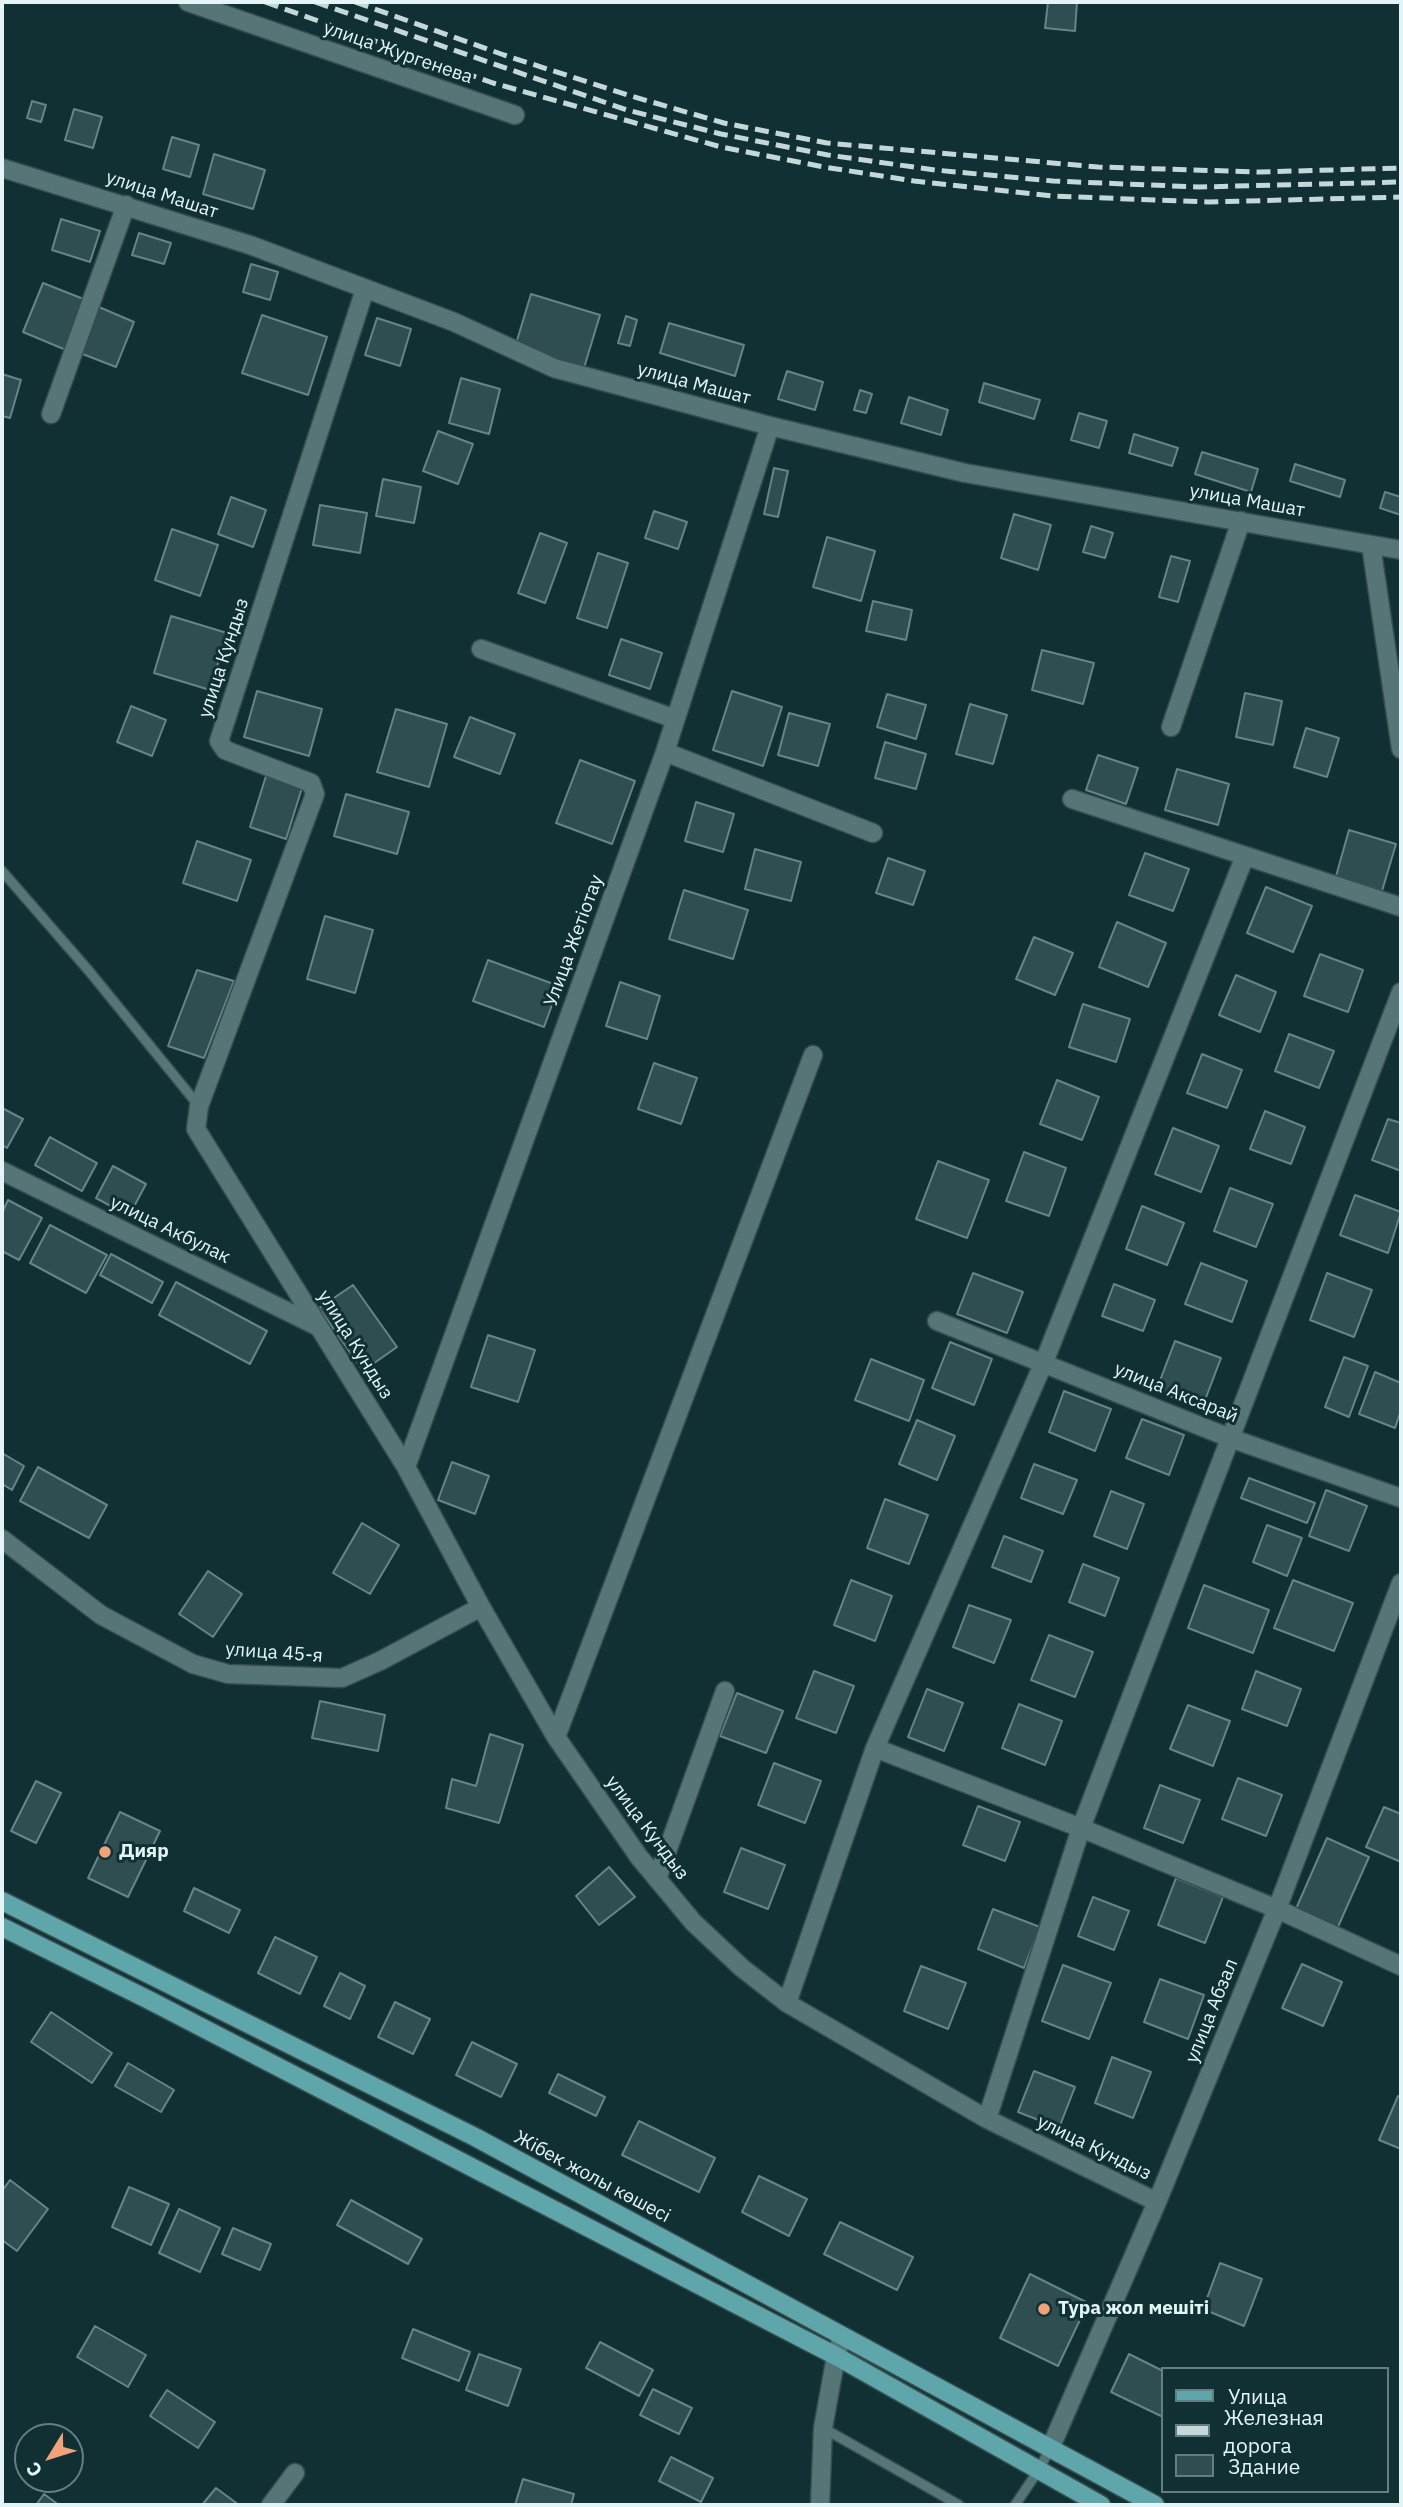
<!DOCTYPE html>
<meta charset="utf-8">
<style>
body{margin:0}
#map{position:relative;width:1403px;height:2507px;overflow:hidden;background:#113033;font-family:"IBM Plex Sans",sans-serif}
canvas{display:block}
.frame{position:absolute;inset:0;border:4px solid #e3f5f6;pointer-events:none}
.legend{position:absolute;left:1161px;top:2367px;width:228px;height:126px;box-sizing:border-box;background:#113033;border:2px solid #657f81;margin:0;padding:9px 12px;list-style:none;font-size:21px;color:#e3f5f6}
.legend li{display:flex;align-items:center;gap:14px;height:35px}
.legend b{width:35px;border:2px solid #657f81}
.north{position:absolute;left:14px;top:2423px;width:70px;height:70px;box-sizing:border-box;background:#113033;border:2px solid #657f81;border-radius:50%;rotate:232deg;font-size:19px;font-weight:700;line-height:28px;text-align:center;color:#e3f5f6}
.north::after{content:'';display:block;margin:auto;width:24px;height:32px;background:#f1a27b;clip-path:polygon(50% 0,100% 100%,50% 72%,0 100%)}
</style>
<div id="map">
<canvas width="1403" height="2507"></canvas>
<div class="frame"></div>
<ul class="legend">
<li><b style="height:9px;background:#5fa6ab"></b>Улица</li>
<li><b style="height:9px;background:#c4d8d9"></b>Железная дорога</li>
<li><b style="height:19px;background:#2f4e51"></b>Здание</li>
</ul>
<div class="north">С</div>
</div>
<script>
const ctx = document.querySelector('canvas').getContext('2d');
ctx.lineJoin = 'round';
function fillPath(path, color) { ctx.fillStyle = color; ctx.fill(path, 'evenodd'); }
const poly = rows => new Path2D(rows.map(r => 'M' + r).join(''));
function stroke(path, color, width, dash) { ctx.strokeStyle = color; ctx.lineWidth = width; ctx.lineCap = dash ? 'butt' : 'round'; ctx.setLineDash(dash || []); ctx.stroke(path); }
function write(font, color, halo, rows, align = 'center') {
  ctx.font = font + ' "IBM Plex Sans",sans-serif'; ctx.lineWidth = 6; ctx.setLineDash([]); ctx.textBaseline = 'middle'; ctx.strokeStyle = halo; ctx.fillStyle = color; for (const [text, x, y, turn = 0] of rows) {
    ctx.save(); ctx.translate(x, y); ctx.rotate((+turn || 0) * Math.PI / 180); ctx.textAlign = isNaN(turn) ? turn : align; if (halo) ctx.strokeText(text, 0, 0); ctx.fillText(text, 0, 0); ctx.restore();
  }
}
const building = poly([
 [1048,2,1077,2,1075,31,1045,28,1048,2],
 [32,101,46,105,41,122,27,118,32,101],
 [74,109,102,117,93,148,65,140,74,109],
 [172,137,199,145,190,177,163,169,172,137],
 [214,154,265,170,253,209,203,194,214,154],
 [61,219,100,231,90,262,52,250,61,219],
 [139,233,171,243,164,264,132,255,139,233],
 [251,264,278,272,270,300,243,292,251,264],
 [43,283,86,300,66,350,23,332,43,283],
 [531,294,600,315,584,368,515,347,531,294],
 [99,307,134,322,116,367,80,353,99,307],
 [262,315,327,337,308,395,242,373,262,315],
 [626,316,637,320,630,346,618,343,626,316],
 [377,318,411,329,400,366,365,355,377,318],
 [669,323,744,345,735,376,660,353,669,323],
 [787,371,823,382,815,410,778,399,787,371],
 [2,374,21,380,10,418,2,416,2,374],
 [461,378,500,389,489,434,449,423,461,378],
 [984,383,1040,400,1034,419,979,402,984,383],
 [860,390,872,394,866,413,854,410,860,390],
 [909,397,948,410,941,435,901,423,909,397],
 [1079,413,1107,421,1099,448,1071,440,1079,413],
 [438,431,473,444,458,484,423,471,438,431],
 [1134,434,1178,448,1172,466,1129,453,1134,434],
 [1202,452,1258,469,1251,492,1195,474,1202,452],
 [1295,464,1345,480,1340,497,1290,481,1295,464],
 [774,468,788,471,778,517,764,514,774,468],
 [383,479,421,487,414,523,376,516,383,479],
 [1385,492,1401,497,1401,515,1380,508,1385,492],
 [231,497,266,510,253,547,218,534,231,497],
 [320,505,367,513,360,553,313,545,320,505],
 [654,511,687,522,678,549,645,538,654,511],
 [1014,514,1051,525,1038,570,1001,558,1014,514],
 [1091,526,1113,533,1105,558,1083,552,1091,526],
 [172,529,218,545,200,596,155,580,172,529],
 [540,533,567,543,545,603,518,593,540,533],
 [827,537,875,551,861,601,813,587,827,537],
 [598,553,628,563,607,628,577,618,598,553],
 [1171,556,1190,561,1178,602,1159,597,1171,556],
 [873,601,912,610,906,640,866,631,873,601],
 [171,616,227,633,210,690,154,673,171,616],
 [621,639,662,653,650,689,609,675,621,639],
 [1042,650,1094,663,1083,704,1032,690,1042,650],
 [257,691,322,709,309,756,244,737,257,691],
 [732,691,782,707,763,766,713,750,732,691],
 [1245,693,1282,701,1273,745,1236,737,1245,693],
 [887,694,926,705,916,739,877,727,887,694],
 [970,704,1007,715,993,764,956,754,970,704],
 [131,706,166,720,152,756,117,742,131,706],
 [396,709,447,724,429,787,377,772,396,709],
 [789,713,830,724,818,766,778,755,789,713],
 [470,717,515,734,500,774,454,757,470,717],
 [1306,728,1339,738,1327,777,1294,767,1306,728],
 [885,742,926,754,916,789,875,778,885,742],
 [1098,755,1138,768,1126,804,1086,790,1098,755],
 [580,760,635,781,612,844,556,823,580,760],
 [1177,769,1229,784,1218,825,1165,810,1177,769],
 [266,776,302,788,286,839,250,827,266,776],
 [346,794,409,812,397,854,334,836,346,794],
 [696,802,734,814,723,852,685,841,696,802],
 [1349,830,1396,844,1382,891,1336,876,1349,830],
 [197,841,251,860,237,901,183,883,197,841],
 [755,849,801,862,791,901,745,889,755,849],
 [1145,853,1189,869,1173,911,1129,895,1145,853],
 [888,858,925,871,913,905,876,893,888,858],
 [1266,887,1312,906,1293,952,1247,933,1266,887],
 [684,890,748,910,733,959,669,939,684,890],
 [325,916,373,930,355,993,307,979,325,916],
 [1117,922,1166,943,1148,987,1099,967,1117,922],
 [1034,937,1073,953,1055,995,1016,979,1034,937],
 [1320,954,1363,970,1348,1012,1304,996,1320,954],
 [488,960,559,986,544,1027,473,1001,488,960],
 [197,970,234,981,204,1058,168,1046,197,970],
 [1236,975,1276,992,1260,1032,1219,1015,1236,975],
 [620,982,660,996,647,1039,606,1026,620,982],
 [1083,1004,1130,1019,1116,1062,1069,1047,1083,1004],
 [1289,1034,1334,1051,1319,1088,1275,1071,1289,1034],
 [1202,1054,1242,1070,1227,1108,1187,1093,1202,1054],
 [654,1063,697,1078,681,1124,638,1109,654,1063],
 [1057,1080,1099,1097,1082,1140,1040,1124,1057,1080],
 [2,1108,23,1119,7,1148,2,1145,2,1108],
 [1265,1111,1305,1127,1291,1164,1250,1149,1265,1111],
 [1388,1119,1401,1123,1401,1171,1372,1160,1388,1119],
 [1173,1128,1219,1146,1201,1192,1155,1174,1173,1128],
 [50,1137,97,1163,82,1191,35,1165,50,1137],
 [1024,1152,1066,1168,1049,1216,1006,1201,1024,1152],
 [938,1161,989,1180,967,1238,916,1219,938,1161],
 [113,1166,146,1184,129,1216,96,1198,113,1166],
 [1230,1188,1273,1204,1256,1247,1214,1231,1230,1188],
 [1355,1195,1401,1212,1388,1253,1340,1235,1355,1195],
 [8,1200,42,1218,19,1260,2,1251,2,1213,8,1200],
 [1142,1206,1184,1223,1167,1265,1126,1249,1142,1206],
 [50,1225,107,1255,86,1293,30,1263,50,1225],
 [111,1254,163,1282,152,1303,100,1275,111,1254],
 [1201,1263,1247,1281,1232,1322,1185,1304,1201,1263],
 [973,1273,1023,1292,1007,1333,957,1314,973,1273],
 [1327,1273,1372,1290,1354,1337,1310,1320,1327,1273],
 [176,1282,267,1331,250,1364,159,1315,176,1282],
 [1114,1284,1155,1300,1143,1331,1102,1316,1114,1284],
 [353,1285,397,1347,363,1371,319,1308,353,1285],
 [488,1335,535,1350,518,1402,471,1387,488,1335],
 [1175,1341,1221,1358,1202,1408,1156,1391,1175,1341],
 [950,1342,992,1359,974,1405,932,1388,950,1342],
 [1344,1357,1368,1366,1349,1417,1325,1407,1344,1357],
 [871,1359,924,1380,909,1421,855,1400,871,1359],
 [1375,1372,1401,1383,1401,1410,1395,1428,1359,1414,1375,1372],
 [1064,1391,1111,1409,1095,1451,1049,1432,1064,1391],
 [1142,1419,1184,1435,1169,1475,1126,1458,1142,1419],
 [917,1420,955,1436,937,1480,899,1464,917,1420],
 [2,1453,24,1466,12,1490,2,1484,2,1453],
 [452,1462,489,1476,475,1514,438,1500,452,1462],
 [1034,1464,1077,1480,1063,1514,1021,1498,1034,1464],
 [38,1467,107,1505,89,1538,20,1501,38,1467],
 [1249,1478,1315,1503,1307,1523,1241,1498,1249,1478],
 [1326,1490,1367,1506,1349,1551,1309,1536,1326,1490],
 [1111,1491,1144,1504,1127,1549,1094,1536,1111,1491],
 [885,1499,928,1515,909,1564,867,1548,885,1499],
 [362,1523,399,1545,370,1594,333,1573,362,1523],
 [1267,1525,1302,1538,1287,1576,1253,1562,1267,1525],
 [1004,1536,1043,1551,1031,1582,992,1567,1004,1536],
 [1083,1564,1119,1578,1105,1616,1069,1602,1083,1564],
 [208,1571,242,1594,213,1637,179,1614,208,1571],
 [851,1580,892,1596,875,1641,834,1625,851,1580],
 [1293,1580,1353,1603,1334,1651,1274,1628,1293,1580],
 [1204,1585,1269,1610,1253,1653,1188,1628,1204,1585],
 [969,1605,1011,1620,994,1663,953,1647,969,1605],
 [1049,1635,1093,1652,1075,1697,1031,1680,1049,1635],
 [814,1671,854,1686,836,1733,796,1718,814,1671],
 [1256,1671,1301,1689,1287,1726,1242,1709,1256,1671],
 [927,1689,963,1703,944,1751,908,1737,927,1689],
 [737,1693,783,1711,766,1753,720,1736,737,1693],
 [320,1701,385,1715,378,1751,312,1738,320,1701],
 [1019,1704,1062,1721,1045,1765,1002,1748,1019,1704],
 [1188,1705,1230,1721,1213,1766,1170,1749,1188,1705],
 [490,1734,523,1745,499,1823,446,1808,452,1779,476,1786,490,1734],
 [774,1763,821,1781,805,1823,758,1805,774,1763],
 [1238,1778,1282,1795,1266,1836,1222,1819,1238,1778],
 [36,1781,61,1793,36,1843,11,1831,36,1781],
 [1160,1785,1200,1800,1183,1843,1144,1828,1160,1785],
 [978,1806,1020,1822,1005,1861,963,1845,978,1806],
 [1384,1807,1401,1814,1401,1862,1366,1847,1384,1807],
 [120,1812,160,1831,128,1897,88,1878,120,1812],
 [1327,1838,1369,1857,1337,1929,1295,1911,1327,1838],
 [741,1848,785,1865,768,1909,724,1892,741,1848],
 [609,1867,635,1897,599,1925,576,1896,609,1867],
 [1176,1878,1223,1897,1205,1943,1158,1925,1176,1878],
 [194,1888,240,1910,229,1933,184,1911,194,1888],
 [1093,1897,1129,1911,1114,1950,1078,1936,1093,1897],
 [993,1909,1040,1927,1024,1968,978,1949,993,1909],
 [275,1937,317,1957,300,1994,258,1973,275,1937],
 [1302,1964,1342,1982,1323,2026,1282,2008,1302,1964],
 [1063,1965,1111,1983,1089,2039,1042,2021,1063,1965],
 [921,1966,966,1983,948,2029,904,2011,921,1966],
 [340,1973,365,1986,350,2019,324,2006,340,1973],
 [1160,1979,1204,1995,1188,2039,1144,2022,1160,1979],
 [395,2002,430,2019,413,2054,378,2037,395,2002],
 [51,2012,112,2053,92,2083,31,2042,51,2012],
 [472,2042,517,2064,501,2097,456,2075,472,2042],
 [1112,2057,1151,2072,1133,2118,1095,2103,1112,2057],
 [128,2063,174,2090,161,2112,115,2086,128,2063],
 [1034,2071,1075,2087,1059,2128,1018,2112,1034,2071],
 [558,2074,605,2097,596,2116,549,2093,558,2074],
 [1398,2096,1401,2097,1401,2149,1379,2140,1398,2096],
 [639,2121,715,2158,699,2192,622,2155,639,2121],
 [759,2176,807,2199,789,2236,742,2212,759,2176],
 [10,2180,48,2209,17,2251,2,2240,2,2191,10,2180],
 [129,2187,169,2204,151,2245,112,2227,129,2187],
 [351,2200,422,2239,408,2264,337,2225,351,2200],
 [179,2209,220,2228,200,2272,159,2253,179,2209],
 [840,2222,913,2257,897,2290,824,2254,840,2222],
 [233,2228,271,2244,260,2270,222,2254,233,2228],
 [1220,2263,1262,2279,1244,2326,1203,2309,1220,2263],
 [1030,2274,1088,2303,1058,2366,1000,2338,1030,2274],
 [95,2326,146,2355,128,2387,77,2357,95,2326],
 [413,2329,470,2352,459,2381,402,2358,413,2329],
 [600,2342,653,2370,639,2396,586,2368,600,2342],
 [479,2354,521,2369,508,2406,466,2390,479,2354],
 [1129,2354,1163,2371,1163,2417,1111,2392,1129,2354],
 [653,2389,692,2408,679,2434,640,2415,653,2389],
 [167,2390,215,2422,198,2448,150,2416,167,2390],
 [671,2457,713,2478,701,2502,659,2481,671,2457],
 [523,2479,574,2494,571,2505,515,2505,523,2479],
 [216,2488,239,2505,202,2505,216,2488],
 [44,2494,59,2505,36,2505,44,2494]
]);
fillPath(building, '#2f4e51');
stroke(building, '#658587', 2);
const lane = poly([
 [2,871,89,971,199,1106],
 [823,2428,959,2505],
 [1015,2505,1038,2471,1050,2449]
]);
const street = poly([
 [188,2,515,115],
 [2,168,250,245,454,322,554,368,770,426,965,473,1401,550],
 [365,289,219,741,225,750,311,783,315,794,199,1106,196,1129,406,1467,481,1607,556,1737,639,1857,693,1922,742,1968,787,2003,987,2119,1157,2202],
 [51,414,126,205],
 [1371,545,1401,749],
 [481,649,675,719],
 [1171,727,1241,521],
 [665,752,873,833],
 [1072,799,1401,907],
 [2,1171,319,1327],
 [937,1321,1230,1438,1401,1498],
 [406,1467,665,752,770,426],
 [2,1539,101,1615,193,1664,228,1674,342,1678,380,1661,481,1607],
 [556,1737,813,1055],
 [875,1748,1081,1828,1277,1909,1401,1966],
 [657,1879,725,1691],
 [787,2003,875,1748,1044,1362,1245,856],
 [987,2119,1081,1828,1401,992],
 [1050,2449,1157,2202,1277,1909,1401,1583],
 [271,2505,295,2473],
 [820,2505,823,2428,836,2356,842,2337]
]);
const primary = poly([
 [2,1901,475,2137,1155,2505],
 [2,1927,149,2000,836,2356,1101,2505]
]);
stroke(lane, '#364d4f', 12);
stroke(street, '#364d4f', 21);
stroke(primary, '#364d4f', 21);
stroke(lane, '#557577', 9);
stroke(street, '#557577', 18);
stroke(primary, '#5fa6ab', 18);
stroke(poly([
 [265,2,493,83,721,147,824,167,914,181,1052,196,1208,202,1401,197],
 [315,2,627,110,721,134,828,155,935,170,1053,181,1199,187,1401,182],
 [355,2,504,55,631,96,724,123,827,143,1098,167,1259,172,1401,168]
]), '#c4d8d9', 5, [14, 7]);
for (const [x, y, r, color] of [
 [105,1852,7,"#f1a27b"],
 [1044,2309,7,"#f1a27b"]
]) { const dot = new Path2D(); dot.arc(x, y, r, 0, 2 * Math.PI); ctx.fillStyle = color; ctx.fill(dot); stroke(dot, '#113033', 2.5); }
write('19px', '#e3f5f6', '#113033', [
 ["улица Жургенева",398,53,19],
 ["улица Машат",162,195,18],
 ["улица Машат",694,384,15],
 ["улица Машат",1247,501,10],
 ["улица Кундыз",224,658,-72],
 ["Улица Жетіотау",574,941,-70],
 ["улица Акбулак",170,1230,26],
 ["улица Кундыз",355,1345,58],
 ["улица Аксарай",1176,1393,22],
 ["улица 45-я",274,1653,4],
 ["улица Кундыз",647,1828,53],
 ["улица Абзал",1212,2011,-68],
 ["улица Кундыз",1094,2148,26],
 ["Жібек жолы көшесі",592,2177,28]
]);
write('bold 19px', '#e3f5f6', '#113033', [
 ["Дияр",119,1852],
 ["Тура жол мешіті",1058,2309]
], 'left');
</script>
